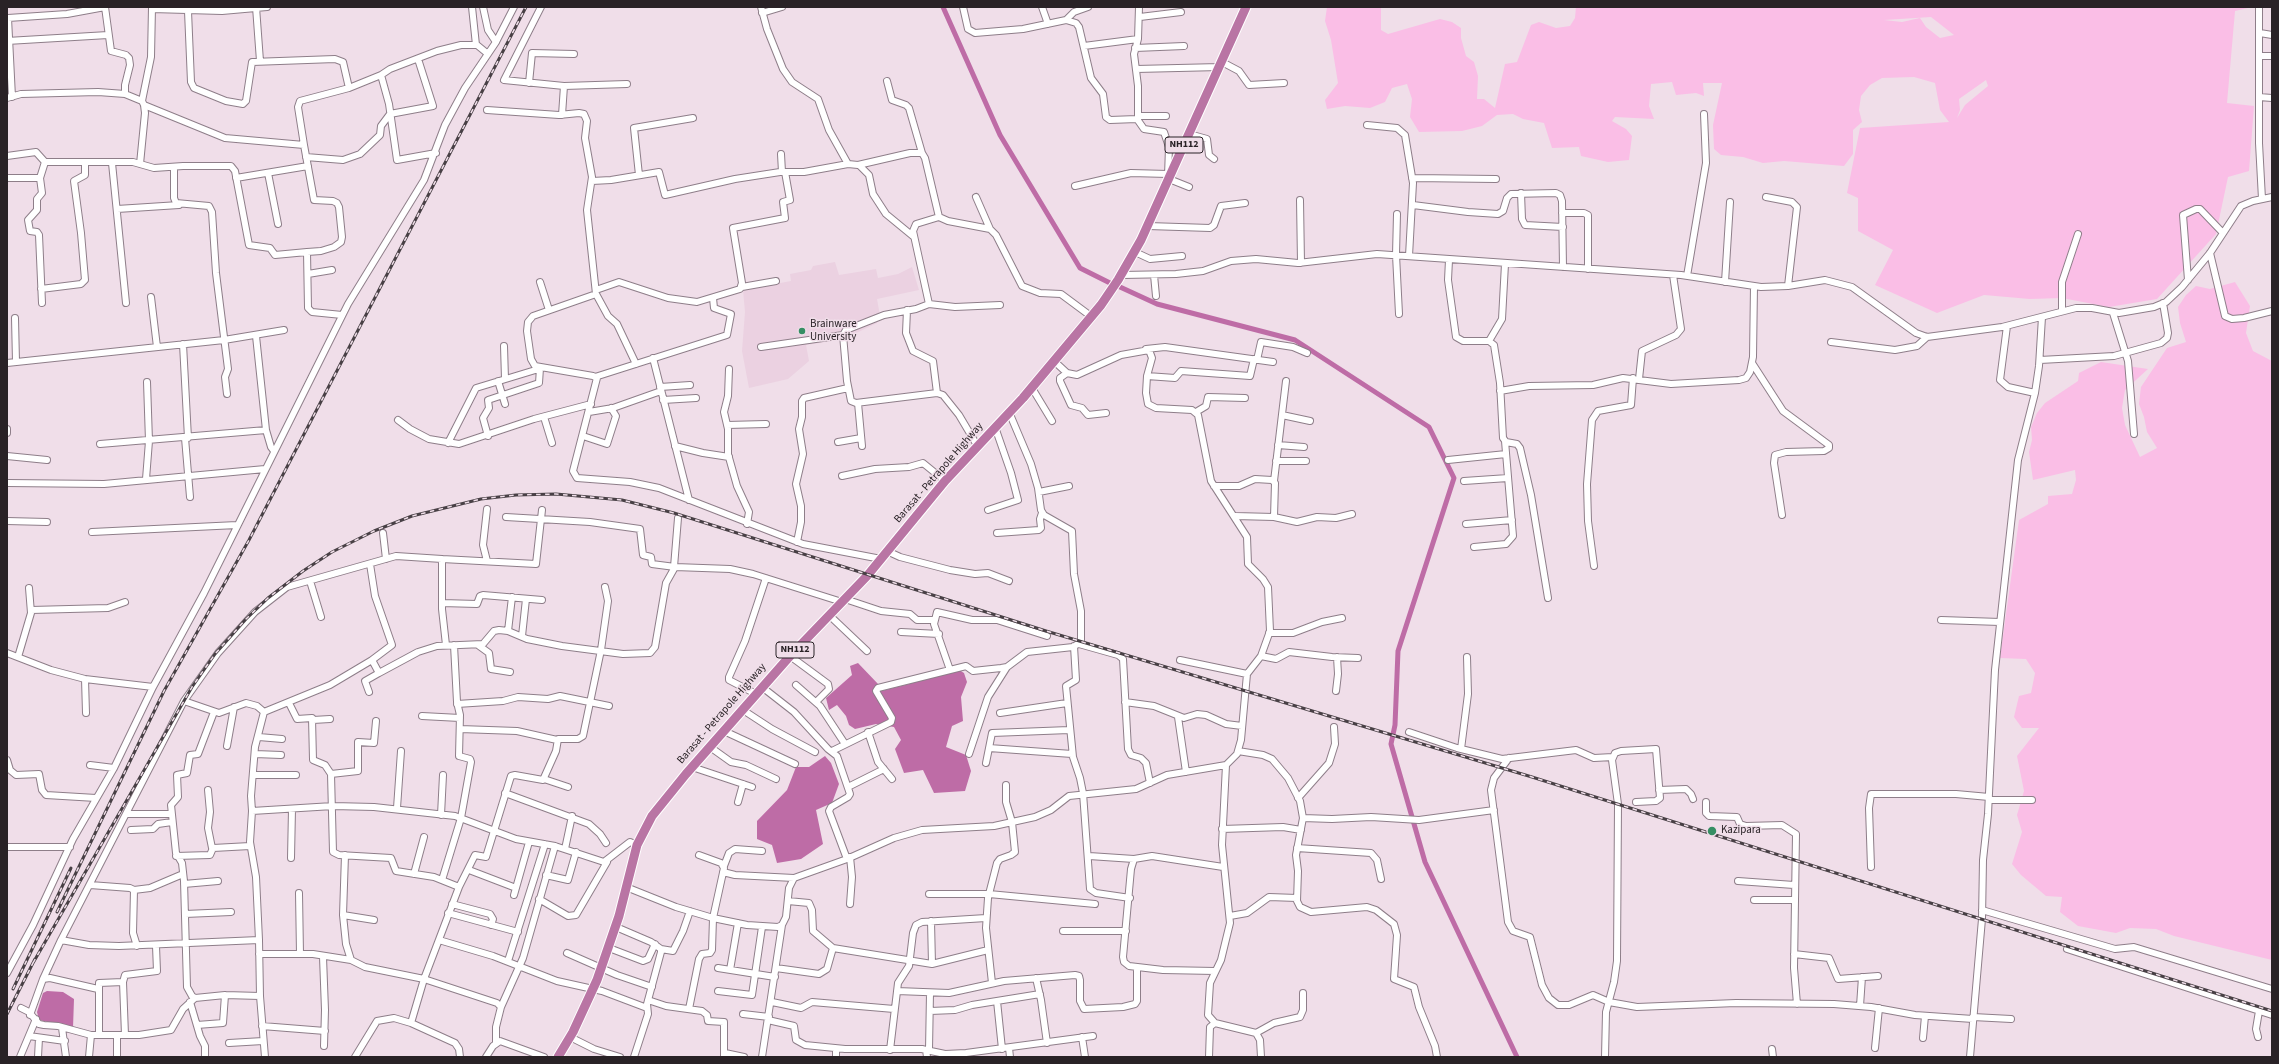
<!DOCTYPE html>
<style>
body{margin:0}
#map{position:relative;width:2279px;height:1064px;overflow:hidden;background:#f0dee9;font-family:"Source Sans 3",sans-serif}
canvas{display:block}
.frame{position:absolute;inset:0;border:8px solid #292226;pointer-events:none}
</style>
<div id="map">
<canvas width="2279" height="1064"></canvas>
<div class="frame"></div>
</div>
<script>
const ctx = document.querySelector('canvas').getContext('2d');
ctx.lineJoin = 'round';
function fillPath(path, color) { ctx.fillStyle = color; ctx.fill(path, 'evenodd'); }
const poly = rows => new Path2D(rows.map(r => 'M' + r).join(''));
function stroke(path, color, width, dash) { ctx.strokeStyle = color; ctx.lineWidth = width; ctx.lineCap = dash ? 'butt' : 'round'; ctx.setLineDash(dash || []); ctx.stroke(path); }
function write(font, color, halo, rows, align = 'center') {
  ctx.font = font + ' "Source Sans 3",sans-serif'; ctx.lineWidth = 3; ctx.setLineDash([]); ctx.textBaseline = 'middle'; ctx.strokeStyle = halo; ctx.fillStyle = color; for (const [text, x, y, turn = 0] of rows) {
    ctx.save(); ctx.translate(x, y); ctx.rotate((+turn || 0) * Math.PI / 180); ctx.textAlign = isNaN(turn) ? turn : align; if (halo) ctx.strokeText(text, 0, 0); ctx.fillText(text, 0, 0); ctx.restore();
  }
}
fillPath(poly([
 [835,262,839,275,876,269,878,278,898,274,912,267,919,290,877,299,880,316,877,323,844,339,806,345,809,361,788,379,749,388,742,351,745,312,743,290,791,281,790,274,811,270,813,266]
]), '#ebd1e1');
fillPath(poly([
 [1327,7,1381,7,1381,30,1388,34,1440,19,1452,22,1461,28,1461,38,1466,56,1474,62,1478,76,1477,99,1484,99,1495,108,1505,64,1517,62,1531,25,1539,22,1556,28,1570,26,1575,18,1576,7,2252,7,2235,11,2227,103,2254,106,2249,171,2228,177,2216,234,2157,299,2109,307,2062,298,2030,299,1984,295,1937,313,1875,285,1893,250,1858,231,1858,198,1847,193,1860,128,1949,122,1940,110,1935,83,1914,77,1882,78,1870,85,1861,96,1859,110,1862,122,1853,130,1853,154,1844,166,1784,161,1763,163,1743,157,1721,155,1714,149,1713,125,1722,83,1703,83,1704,96,1696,93,1676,95,1672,82,1651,84,1649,106,1654,119,1615,117,1612,121,1626,129,1632,136,1629,160,1608,162,1581,156,1579,147,1552,148,1544,123,1523,119,1513,114,1497,115,1482,126,1462,131,1419,132,1410,117,1412,99,1407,84,1392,88,1385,102,1370,108,1345,106,1327,109,1325,100,1338,83,1331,40,1325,21],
 [1931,17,1954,35,1940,38,1926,27,1920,18,1902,22,1884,20],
 [1986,80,1988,86,1965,105,1957,118,1960,110,1959,99],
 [2235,282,2250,306,2246,333,2253,351,2272,361,2272,960,2174,936,2156,929,2130,928,2116,933,2078,926,2060,912,2062,897,2046,896,2021,875,2012,864,2022,832,2017,815,2024,791,2017,756,2039,728,2022,728,2014,717,2019,696,2031,693,2035,673,2026,659,2000,658,2019,520,2048,504,2048,496,2072,494,2076,480,2075,470,2033,480,2029,452,2032,440,2031,427,2037,413,2045,403,2078,381,2079,373,2101,362,2148,369,2125,390,2122,408,2125,425,2140,457,2157,448,2147,432,2144,417,2139,404,2141,387,2167,348,2186,342,2180,323,2178,307,2186,295,2196,286,2210,289]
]), '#fabee6');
fillPath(poly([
 [858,663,879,685,881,691,909,684,913,678,956,668,964,673,967,682,961,697,963,721,952,726,946,747,966,755,971,771,965,791,934,793,923,770,904,773,895,749,901,740,894,727,876,724,855,729,849,725,846,716,837,705,829,710,826,698,852,675,850,666],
 [825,756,831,763,839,784,832,803,816,810,823,844,801,859,777,863,772,845,757,839,757,821,787,790,796,767,809,767],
 [47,991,63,992,74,999,73,1028,39,1020,37,1012,43,993]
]), '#be6ca6');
stroke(poly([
 [943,7,1000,135,1080,268,1112,284],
 [1120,287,1157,304,1295,340,1429,427,1454,478,1398,651,1395,725,1391,744,1425,862,1517,1057]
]), '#be6ca6', 5);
const minor = poly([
 [105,7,111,51,126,55,129,58,130,65,125,85,125,94,142,101,144,105,145,113,140,164],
 [256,7,260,61],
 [472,7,476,45],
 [483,7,488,30,496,42],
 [541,7,504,80,564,86,562,115],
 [761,7,767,29,783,69,792,82,818,99,829,130,848,164,858,165,910,153,922,153,925,158,939,217,948,221,990,229,996,235,1022,286,1040,293,1061,294,1092,317],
 [963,7,968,29,975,33,1023,29,1066,20,1076,23,1079,27,1091,78,1103,94,1106,117,1110,120,1137,119,1144,129,1164,132,1169,147,1168,176],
 [1042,7,1048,24],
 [2259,7,2259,143,2262,199],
 [152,9,222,11,267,7],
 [188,11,191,82,194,88,226,101,243,104,246,101,252,62,335,59,343,62,349,88],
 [762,13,782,7],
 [1140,17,1181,12],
 [1066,20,1074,12,1088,7],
 [2260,33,2272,35],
 [7,41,108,35],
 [1084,46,1138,39,1139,7],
 [1135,48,1184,46],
 [2260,56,2272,56],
 [1222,62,1239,71,1249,85,1284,83],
 [1136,69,1220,67],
 [381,75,390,69,437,51,461,45,477,45,488,54],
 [887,81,892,100,906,105,909,108,922,153],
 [529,83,532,53,574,54],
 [564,86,627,84],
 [12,97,8,18,67,14,105,7],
 [2259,97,2272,98],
 [7,98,21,94,98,92,125,94],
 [142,101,151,57,152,7],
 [144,105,225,138,304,145,314,200,333,201,337,203,339,207,342,237,341,242,334,247,321,251,307,252],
 [487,110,559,115,579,113,584,114,587,121,585,138,592,177,587,210,596,294,533,316,528,322,527,331,531,359,535,366,593,376,597,378,573,471,577,478,630,482,659,488,803,544,881,559],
 [1138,116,1166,116],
 [1138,120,1138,86,1134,54,1138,39],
 [1367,125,1397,128,1405,135,1413,183,1409,256],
 [1189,134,1207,139,1209,155,1214,159],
 [304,145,298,107,300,101,349,88,381,75,389,104,397,160,436,153],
 [781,154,782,172],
 [7,156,36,152,45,162,133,162,154,168,183,166,231,166,235,171,249,245,270,248,275,255,307,252,308,308,312,312,342,315],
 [306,157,343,160,360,154,380,135,381,126,390,114,433,106,418,59],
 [112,163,126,303],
 [859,165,869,175,873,194,886,214,914,237],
 [174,167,174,198,176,203,209,206,212,212,216,273,228,369,225,377,227,394],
 [268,173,278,224],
 [639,175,634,128,693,118],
 [7,178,40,178],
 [236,178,308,166],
 [1412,178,1496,179],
 [1169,179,1189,187],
 [592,181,611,180,659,172,665,195,735,179,780,172,804,172,848,164],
 [1075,186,1131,173,1168,174],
 [1521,193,1522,219,1525,225,1563,227],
 [976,197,990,229],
 [1766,197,1792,202,1797,207,1788,286],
 [1300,200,1301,263],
 [1413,205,1468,212,1498,214,1503,211,1507,198,1511,194,1556,193,1560,195,1562,201,1563,267],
 [117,209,179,205],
 [1562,213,1584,213,1588,215,1588,269],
 [1397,214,1396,255,1399,314],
 [939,217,916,224,913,231,929,304,916,309,884,315,846,330,843,335,847,381,851,401,856,403,937,393,943,395,959,415,978,447],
 [1148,226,1210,228,1214,225,1221,206,1245,203],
 [1135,252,1150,259,1182,256],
 [2210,253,2225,316,2232,319,2244,318,2272,311],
 [1449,260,1448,280,1456,337,1463,341,1489,341,1494,345,1500,383,1503,438,1506,442,1517,444,1520,448,1531,495,1548,598],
 [308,274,332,270],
 [1122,275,1176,274,1203,271,1231,261,1256,259,1298,263,1377,254,1681,275,1761,287,1788,286,1825,280,1852,287,1916,333,1927,337,2002,327,2076,308,2092,308,2119,313,2154,307,2166,302,2182,287,2210,253,2241,206,2253,201,2272,197],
 [1154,275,1156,296],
 [1687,276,1706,163,1704,114],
 [2188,280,2183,215,2196,209,2200,209,2223,233],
 [540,282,549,310],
 [1725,282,1730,202],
 [742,287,776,281],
 [41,289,81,284,85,280,81,233,74,181,85,175,85,162],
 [596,290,619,282,668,298,697,302,740,289,742,283,733,228,785,218,783,202,790,200,785,172],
 [596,294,608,316,617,324,636,364],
 [151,297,157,347],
 [42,303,39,235,37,232,30,231,28,220,37,210,37,199,42,193,40,178,45,162],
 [929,304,955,307,1000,305],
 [907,310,906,333,913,351,933,361,937,393],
 [2062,311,2062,282,2078,234],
 [2113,313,2128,361,2134,434],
 [15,318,16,362],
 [2007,326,2000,380,2008,387,2035,393],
 [256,336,266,430,271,447,274,451],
 [1489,341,1502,319,1505,264],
 [1831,342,1895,350,1917,346,1927,337],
 [183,344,188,438],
 [504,346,505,379],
 [761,347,843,335],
 [1146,349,1165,347,1273,362],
 [653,358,689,500],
 [1257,360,1261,342,1293,347,1307,353],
 [2040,360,2114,356,2161,343,2167,338,2168,333,2163,303],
 [7,363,224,340,284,330],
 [1752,363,1783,411,1829,445,1829,448,1824,451,1786,452,1775,455,1774,463,1782,515],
 [729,369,728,396,724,412,728,429,728,454,737,486,749,512,747,524],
 [1067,373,1060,378,1060,381,1071,405,1082,408,1088,415,1106,413],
 [1147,376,1175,378,1181,371,1250,376,1254,359],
 [595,377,727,335,731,314,714,308,713,298],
 [1639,379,1642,351,1676,335,1681,329,1673,275],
 [498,381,505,404],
 [660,387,690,385],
 [1032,388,1052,421],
 [1500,391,1529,386,1593,385,1623,378,1671,384,1739,380,1746,378,1750,372,1753,357,1754,286],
 [663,400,696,398],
 [858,403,862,446],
 [589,412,613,408,661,391],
 [1196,412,1206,406,1208,397,1245,398],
 [1282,415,1310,421],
 [544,417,552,443],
 [398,420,410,429,429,439,459,444,534,419,591,404],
 [727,425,766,424],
 [7,429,7,433],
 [488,436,483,418,489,408,488,400,539,383,540,368],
 [583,436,607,444,616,416,611,408],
 [185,438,190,497],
 [838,442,861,438],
 [448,443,476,388,542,368],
 [100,444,266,430],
 [1278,445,1304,447],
 [675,446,703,453,729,457],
 [7,456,47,460],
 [1448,460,1506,454],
 [1276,461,1306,461],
 [842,476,875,469,909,467,923,463,945,481],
 [146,479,149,441,147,382],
 [1274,481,1286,381],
 [1464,481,1508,478],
 [7,483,104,484,265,469],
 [1214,486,1239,486,1255,479,1272,480,1275,483,1274,517],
 [1039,492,1069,486],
 [988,510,1018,500,1011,473,995,427],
 [1235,516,1274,517,1297,522,1317,517,1336,518,1352,514],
 [506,517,590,522,640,529,643,555,651,557,652,564,675,567],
 [7,521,47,522],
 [1466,524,1512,520],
 [92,532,237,525],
 [383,533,386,559],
 [997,533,1039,530,1041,528,1040,519,1042,513],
 [797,542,801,522,801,506,796,484,803,454,799,429,802,417,802,401,804,398,848,388],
 [1474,547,1506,544,1513,536,1505,441],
 [887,551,900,557,950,570,975,574,988,573,1009,581],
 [487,561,483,545,487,509],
 [370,564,375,596,392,645,372,660],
 [1594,566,1588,521,1587,484,1592,420,1598,411,1631,405,1633,378],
 [674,567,678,518],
 [310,581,321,617],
 [845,599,881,611,910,614,917,620,934,620],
 [442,603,477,604,480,596,483,595,542,600],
 [31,610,108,608,125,602],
 [829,615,867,651],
 [1941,620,2000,622],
 [508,631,512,597],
 [901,632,939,634],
 [1269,633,1293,633,1322,622,1342,618],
 [522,636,526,599],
 [1079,644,1118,655,1123,659,1128,749,1131,755,1141,758,1146,763,1150,783],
 [446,645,442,609,442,559,536,564,542,510],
 [478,645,489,653,491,669,510,672],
 [1074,646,1076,680,1066,686,1073,757,1080,778,1083,793,1090,889,1096,893,1130,898],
 [7,653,51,670,85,679,153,687],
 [790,656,828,684,829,689,816,702],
 [1261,656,1276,659,1289,652,1332,657,1358,658],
 [18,657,31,613,29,588],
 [1180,660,1247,674],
 [950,670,934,624,937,612,972,620,997,620,1047,636],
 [85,679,86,713],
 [796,685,820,706,845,744],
 [762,687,794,712,828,749,837,756,850,794,848,797,831,807,829,811,847,859],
 [1336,691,1338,674,1337,657],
 [369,692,365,681,379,673],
 [756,694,729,680,729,677,745,641,766,578],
 [184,701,219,713,246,703,257,706,264,712,255,747,251,796,252,811],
 [1125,702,1154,706,1184,718,1197,714,1206,715,1226,724,1242,726],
 [289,703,297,719,312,718,313,760,325,765,331,774],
 [457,704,503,701,518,697,548,699,560,696,609,706],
 [743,710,772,729,815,752],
 [214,712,198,754,190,755,187,773,177,775,178,797,171,805,176,853,182,863,184,881,187,987,192,996,195,998,225,995,260,996],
 [264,712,330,685,372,660,379,673,418,652,437,646,483,644,494,631,499,630,508,631,527,639,562,646,623,654,650,653,655,647,666,583,675,567,730,569,753,574,842,602],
 [1000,713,1067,703],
 [422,716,460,718],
 [1178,717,1186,772],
 [313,720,330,719],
 [376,721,374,743,358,742,358,771,331,774,333,852,339,855,391,858,396,871,434,877,459,887],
 [460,729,517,731,557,740],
 [724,731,795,764],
 [868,732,878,762,892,779],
 [1409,732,1457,748,1502,759,1576,750,1594,758,1613,757],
 [259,737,282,739],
 [227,746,234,707],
 [710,747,731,762,746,765,776,779],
 [989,748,1072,754],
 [1461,749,1468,694,1467,657],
 [832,751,891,722,892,718,876,691,878,688,966,666,973,671,1001,668,1007,667,1027,652,1073,647,1081,642,1081,611,1074,574,1072,531,1044,515,1041,510,1038,488,1031,464,1009,412],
 [1238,751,1263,755,1272,759,1288,778,1300,801,1303,818,1296,855,1298,871,1297,901,1300,907,1311,912,1367,907,1376,910,1394,924,1397,935,1394,979,1414,987,1419,1007,1435,1046,1437,1057],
 [255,754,281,755],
 [969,754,988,697,1007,667],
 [1509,758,1494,778,1491,790,1508,922,1513,931,1530,937,1542,985,1549,998,1558,1005,1569,1005,1593,995,1609,1002,1637,1007,1736,1003,1834,1004,1871,1007,1915,1015,1973,1019],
 [7,760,10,770,16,775,39,774,42,790,46,795,96,798],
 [986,763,992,733,1069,730],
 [90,765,114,768],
 [1226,765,1222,845,1230,923,1221,960,1210,983,1208,1015,1215,1023,1256,1033,1260,1040,1261,1057],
 [692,767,752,787],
 [253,775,296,775],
 [544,779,568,787],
 [848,787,884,769],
 [208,790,210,812,208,828,212,848],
 [1659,790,1686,789,1691,794,1693,799],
 [505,793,589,824,600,834,606,843],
 [1298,798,1329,763,1335,744,1334,727],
 [1989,800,2032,800],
 [738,802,743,784],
 [1706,802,1706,813,1709,816,1737,817,1740,824,1746,826,1782,825,1796,834,1794,968,1797,1004],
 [397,808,401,751],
 [126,814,171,814],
 [441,815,443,775],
 [1303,818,1332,819,1371,817,1419,820,1494,810],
 [1222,829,1283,827,1301,830],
 [131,830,153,829,158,824,172,822],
 [7,847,70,847],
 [1297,848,1371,853,1377,860,1381,879],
 [565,849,572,816],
 [345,855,343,915,346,944,351,960,365,967,424,979,497,1003,501,1007,496,1027,496,1043],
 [176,856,210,855,213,848,250,846],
 [1089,856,1134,859],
 [291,858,292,809],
 [724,866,729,853,735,849,762,851],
 [1871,867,1869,808,1871,794,1956,794,1989,797],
 [469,870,516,888],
 [723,872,735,875,794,878],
 [414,874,424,837],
 [546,875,568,880,576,852],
 [442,880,461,818,471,762,470,759,459,756,460,715,457,702,454,645],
 [1738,881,1794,885],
 [184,884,218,881],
 [90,885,130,888,134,890,133,933,137,946],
 [626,887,676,907,713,918,747,925,778,927,782,925,786,917,789,888,794,878,847,859,894,838,922,830,994,826,1035,817,1051,810,1069,796,1136,789,1167,775,1226,765,1237,754,1241,740,1247,674,1261,656,1270,631,1268,587,1263,579,1248,564,1247,537,1211,481,1198,415,1192,410,1156,408,1148,404,1146,393,1147,376,1152,358,1149,350,1121,355,1077,375,1067,373,1054,361],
 [134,890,150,888,183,874],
 [299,893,300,954],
 [929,894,989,894,1095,904],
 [514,895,529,842],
 [539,899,568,916,576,915,607,862],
 [1754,900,1795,900],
 [452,904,490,914,493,919,491,925],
 [850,904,852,877,850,857],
 [1982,910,2115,949,2134,947,2272,989],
 [448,913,518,932],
 [185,914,231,912],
 [343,915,374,920],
 [1230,916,1247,913,1269,897,1297,898],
 [931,921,932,964],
 [616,927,651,942,661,949,661,952,647,1004,648,1014,634,1057],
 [1063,931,1126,931],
 [61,940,89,945,119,946,259,940,260,996,265,1057],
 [259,940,256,877,250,842,252,811,333,806,374,807,455,816,516,839,555,846,604,862,630,842,637,845],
 [439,940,493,956,557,981,602,991,647,1008],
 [609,948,643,961,648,959,655,944],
 [833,948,932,964,988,950],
 [661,949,673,951,683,931,690,911],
 [2067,949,2272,1015],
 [567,953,617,975,652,987],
 [259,954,313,954,351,960],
 [1794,954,1829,958,1838,979,1878,976],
 [323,957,325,1010,324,1046],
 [508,961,545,844],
 [718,968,775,977],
 [776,968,819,974,827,969,833,948,813,931,812,910,809,903,788,901],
 [730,970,738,923],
 [1215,971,1163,970,1129,966,1124,962,1123,957,1131,869,1134,859,1152,856,1223,867],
 [7,973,33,925,73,839,114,768,153,687,204,593,348,304,424,180,445,125,465,88,496,42,514,7],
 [1036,978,1041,1000,1047,1043],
 [43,979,61,940,184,701,218,653,255,612,287,587,396,556,442,559],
 [123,982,125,1035],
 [992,983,986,928,988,898,997,863,1000,859,1011,855,1015,852,1012,822,1006,802,1006,785],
 [718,991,752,995,762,927],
 [897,991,949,993,1004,981,1075,975,1079,976,1080,980,1080,1001,1084,1009,1123,1007,1135,1004,1137,1001,1137,967],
 [648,1000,666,1006,702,1011,707,1015,708,1021,724,1022,724,1057],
 [997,1001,1002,1049],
 [190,1002,200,1036,205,1046,205,1057],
 [772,1002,801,1008,812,1002,894,1009],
 [1860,1006,1862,977],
 [501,1007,523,958,555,846],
 [21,1008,29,1012,39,1024,44,1025,58,1026,91,1035,139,1035,171,1030,183,1009,195,998],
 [689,1009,699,959,702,954,710,953,712,950,713,918,724,868,721,863,699,855],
 [930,1011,955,1010,972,1005,1040,994],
 [743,1014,769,1017],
 [30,1015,43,979,50,978,98,989],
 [1973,1017,2011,1019],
 [768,1020,794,1026,796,1040,805,1045,845,1049,922,1049,926,1050,927,1057],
 [411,1023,424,979,459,887,475,855,486,857,511,776,515,775,543,780,556,751,558,739,578,739,583,736,601,650,608,601,605,587],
 [197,1025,223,1023,225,995],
 [262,1026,325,1031],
 [62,1028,66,1057],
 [1256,1033,1274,1023,1300,1017,1303,1010,1303,993],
 [99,1035,99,983,123,982,125,975,157,971,156,946],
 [117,1035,117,1057],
 [29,1036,65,1041],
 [570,1037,594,1049,620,1057],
 [1082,1037,1085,1057],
 [2258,1037,2256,1029,2259,1011],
 [1923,1038,1925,1016],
 [229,1043,263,1041],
 [1009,1048,1010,1057],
 [1875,1048,1879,1008],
 [1772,1049,1773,1057],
 [890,1050,898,983,909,966,913,933,916,925,922,922,986,918],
 [926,1050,945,1054,966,1053,1093,1036],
 [929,1050,930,993],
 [725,1053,744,1057],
 [20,1057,36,1019],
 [38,1057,39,1038],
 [89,1057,91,1035],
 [355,1057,377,1021,394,1018,411,1023,455,1043,459,1049,460,1057],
 [486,1057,493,1046,500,1041,544,1057],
 [762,1057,782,925],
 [836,1057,836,1049],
 [1209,1057,1210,1027,1215,1023],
 [1605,1057,1606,1012,1614,982,1617,961,1618,804,1612,760,1615,753,1621,751,1656,749,1660,798,1656,801,1636,802],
 [1970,1057,1982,919,1983,860,1988,814,1995,670,2018,460,2035,393,2039,366,2042,317]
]);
const highway = poly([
 [558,1057,573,1032,597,980,619,916,637,845,652,816,686,774,790,656,867,576,945,481,1023,398,1101,305,1118,280,1141,240,1246,7]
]);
stroke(minor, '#8e7e89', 8);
stroke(highway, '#fff', 11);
stroke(minor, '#fff', 6);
stroke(highway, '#b975a4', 9);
const rail = poly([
 [57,912,164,691,249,540,526,7],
 [33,963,192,687,215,654,246,619,268,598,303,571,332,552,374,531,412,516,481,499,516,495,556,494,622,500,674,513,1046,631,1532,777,2272,1011],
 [13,989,71,868],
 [7,1014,35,959]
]);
stroke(rail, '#484045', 3);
stroke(rail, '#f0dee9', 1.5, [4.5]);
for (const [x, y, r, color] of [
 [802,331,4,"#358e63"],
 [1712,831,5,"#358e63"]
]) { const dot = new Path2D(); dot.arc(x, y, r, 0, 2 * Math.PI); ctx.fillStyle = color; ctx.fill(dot); stroke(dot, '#f0dee9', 1.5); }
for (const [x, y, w] of [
 [1184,145,38],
 [795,650,38]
]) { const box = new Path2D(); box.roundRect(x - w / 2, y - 8, w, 16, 3); ctx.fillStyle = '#f0dee9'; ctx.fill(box); stroke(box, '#292226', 1); }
write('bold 10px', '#292226', null, [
 ["NH112",1184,145],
 ["NH112",795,650]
]);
write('11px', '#292226', '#f0dee9', [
 ["Brainware",810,325],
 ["University",810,338],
 ["Kazipara",1721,831]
], 'left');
write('11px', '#292226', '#f0dee9', [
 ["Barasat - Petrapole Highway",939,473,-49],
 ["Barasat - Petrapole Highway",722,714,-49]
]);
</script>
